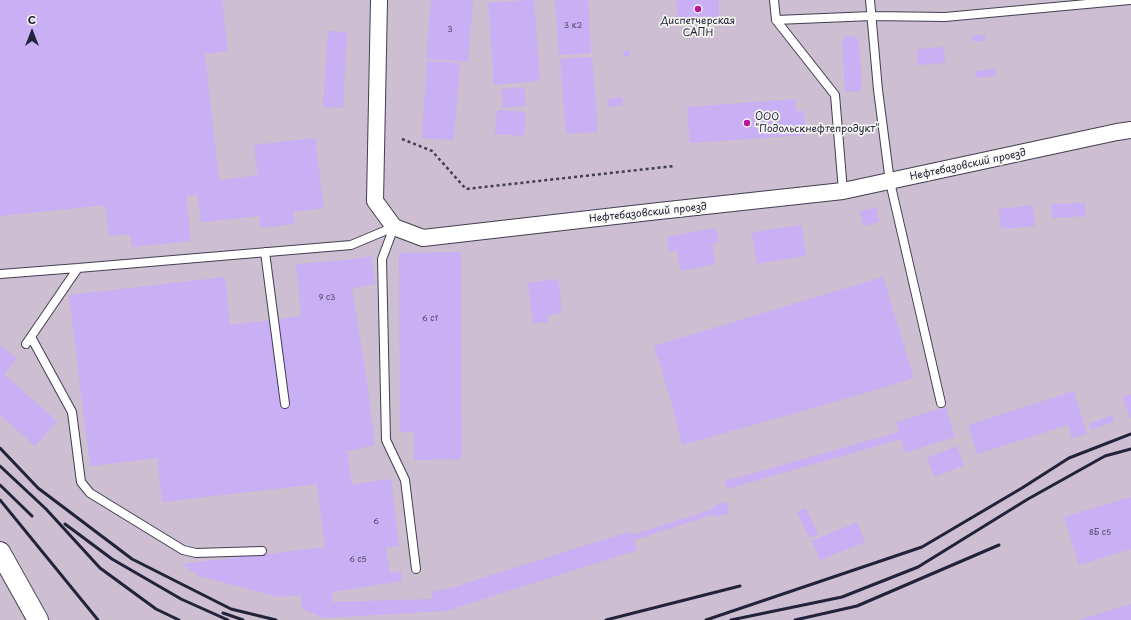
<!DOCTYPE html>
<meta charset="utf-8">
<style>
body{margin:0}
#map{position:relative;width:1131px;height:620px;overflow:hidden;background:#f2e6cf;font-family:"Playpen Sans",sans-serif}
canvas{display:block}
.north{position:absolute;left:12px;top:12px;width:40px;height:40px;-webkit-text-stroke:3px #f6f6f2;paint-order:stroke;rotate:0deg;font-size:11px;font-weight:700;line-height:16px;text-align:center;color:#22223b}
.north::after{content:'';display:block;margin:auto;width:14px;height:18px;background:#22223b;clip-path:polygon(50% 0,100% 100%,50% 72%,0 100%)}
</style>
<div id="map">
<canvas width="1131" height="620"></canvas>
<div class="north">С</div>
</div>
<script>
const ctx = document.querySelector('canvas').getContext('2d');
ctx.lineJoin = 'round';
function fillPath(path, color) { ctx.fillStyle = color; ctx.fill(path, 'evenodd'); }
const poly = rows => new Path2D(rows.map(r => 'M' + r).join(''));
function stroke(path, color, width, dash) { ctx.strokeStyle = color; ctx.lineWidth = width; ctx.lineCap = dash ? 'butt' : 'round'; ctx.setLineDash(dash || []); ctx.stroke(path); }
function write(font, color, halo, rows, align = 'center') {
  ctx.font = font + ' "Playpen Sans",sans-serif'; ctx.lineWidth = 3.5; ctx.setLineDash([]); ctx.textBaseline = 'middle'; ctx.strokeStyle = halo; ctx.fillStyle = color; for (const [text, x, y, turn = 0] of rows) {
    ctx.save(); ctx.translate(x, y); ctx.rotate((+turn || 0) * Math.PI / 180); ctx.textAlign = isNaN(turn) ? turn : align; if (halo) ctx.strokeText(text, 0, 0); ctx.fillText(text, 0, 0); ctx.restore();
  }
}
fillPath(poly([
 [0,0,1131,0,1131,620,0,620]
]), '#cdbed2');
fillPath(poly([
 [0,0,222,0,228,51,205,54,219,180,258,175,254,145,315,138,324,208,293,212,295,224,261,228,259,216,201,222,198,195,186,196,191,241,132,247,130,234,109,236,105,205,0,216],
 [431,0,473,0,468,62,426,59],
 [528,0,534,0,540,81,494,85,488,3],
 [555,0,588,0,591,53,559,55],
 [676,0,719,0,719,18,677,18],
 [328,31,347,32,343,108,323,107],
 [972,35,985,35,985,41,972,41],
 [846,36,853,36,859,41,862,91,845,92,842,41],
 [944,47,945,63,918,65,917,49],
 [629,50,630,56,624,57,623,51],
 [592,57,598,132,566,134,560,59],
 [427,61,460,63,454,140,422,138],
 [995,69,995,76,976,78,975,71],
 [524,87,526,106,503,108,501,89],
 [623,97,623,105,608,107,607,99],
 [795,99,796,111,804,111,806,135,690,143,687,107],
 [497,110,526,112,524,136,495,134],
 [1085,203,1086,216,1052,218,1051,204],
 [1033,205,1035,226,1001,229,999,209],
 [876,207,879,222,863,226,860,211],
 [802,225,806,256,757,264,752,232],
 [716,228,719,242,712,244,715,264,681,271,677,250,669,252,667,237],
 [461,252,462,459,414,460,414,432,400,432,399,253],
 [371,256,376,284,352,288,366,374,375,445,347,451,352,484,391,479,399,546,386,548,390,572,401,571,402,581,332,592,333,602,433,599,431,592,451,588,631,531,632,535,713,509,713,506,726,502,729,513,716,517,715,514,634,540,637,550,446,611,324,618,302,609,301,595,279,597,199,576,182,564,325,547,317,484,162,502,157,458,90,466,69,295,225,277,230,325,295,317,301,316,296,264,347,260],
 [883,277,914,378,848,398,682,445,671,401,654,346],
 [558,279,562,313,547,315,548,322,533,324,528,283],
 [0,345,17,359,4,374,57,421,35,446,0,415],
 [1074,391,1087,434,1072,438,1068,425,977,454,968,425],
 [1131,394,1131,417,1130,418,1122,397],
 [946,407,955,437,905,453,901,439,727,489,725,481,899,432,896,422],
 [1112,415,1114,422,1091,430,1089,424],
 [957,446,964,465,935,477,927,458],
 [1131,497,1131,549,1079,565,1064,517],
 [806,508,818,535,809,538,797,512],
 [857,522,865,542,820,560,812,541],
 [1131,604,1131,620,1079,620]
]), '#c9aff4');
const service = poly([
 [774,0,776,20,835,95,843,191],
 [870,0,878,90,890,182,941,403],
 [776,20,872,16,945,17,1130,0],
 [394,227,382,259,386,440,405,480,416,569],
 [265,252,285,404],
 [0,274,78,268,351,245,394,227],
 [31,337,72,412,81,482,90,493,183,550,196,553,262,551],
 [26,344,78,268]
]);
const minor = poly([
 [379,0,375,201,394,227,423,238,650,212,843,191,1117,132,1131,130]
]);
const tertiary = poly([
 [0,552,38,620]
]);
stroke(service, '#413f51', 10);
stroke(minor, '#413f51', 18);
stroke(tertiary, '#413f51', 22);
stroke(poly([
 [402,139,432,151,466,189,674,166]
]), '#413f51', 2.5, [3, 3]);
stroke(service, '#fff', 8);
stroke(minor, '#fff', 16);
stroke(tertiary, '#fff', 20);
stroke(poly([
 [0,448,38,488,132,559,231,609,276,620],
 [0,466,46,509,100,568,156,609,179,620],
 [0,485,32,516],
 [0,500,98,620],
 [65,524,112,559,181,599,228,620],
 [223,613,243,620],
 [606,620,740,586],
 [706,620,922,547,1022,488,1069,458,1131,434],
 [731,620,842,597,918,567,1028,499,1105,456,1131,449],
 [795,620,857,606,999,545]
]), '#22223b', 3);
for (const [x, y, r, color] of [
 [698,9,4,"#b5179e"],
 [747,123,4,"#b5179e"]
]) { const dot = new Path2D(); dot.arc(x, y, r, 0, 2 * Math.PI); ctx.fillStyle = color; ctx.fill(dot); stroke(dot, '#f6f6f2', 1.5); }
write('8px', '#4c4569', null, [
 ["3 к2",573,26],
 ["3",450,30],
 ["9 с3",327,298],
 ["6 с1",430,319],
 ["6",376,522],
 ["8Б с5",1100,533],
 ["6 с5",358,560]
]);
write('10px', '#22223b', '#f6f6f2', [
 ["Диспетчерская",698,21],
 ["САПН",698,33],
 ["ООО",755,117,"left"],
 ["\"Подольскнефтепродукт\"",755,129,"left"]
]);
write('10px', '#22223b', '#f6f6f2', [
 ["Нефтебазовский проезд",968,165,-12],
 ["Нефтебазовский проезд",648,213,-6]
]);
</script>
